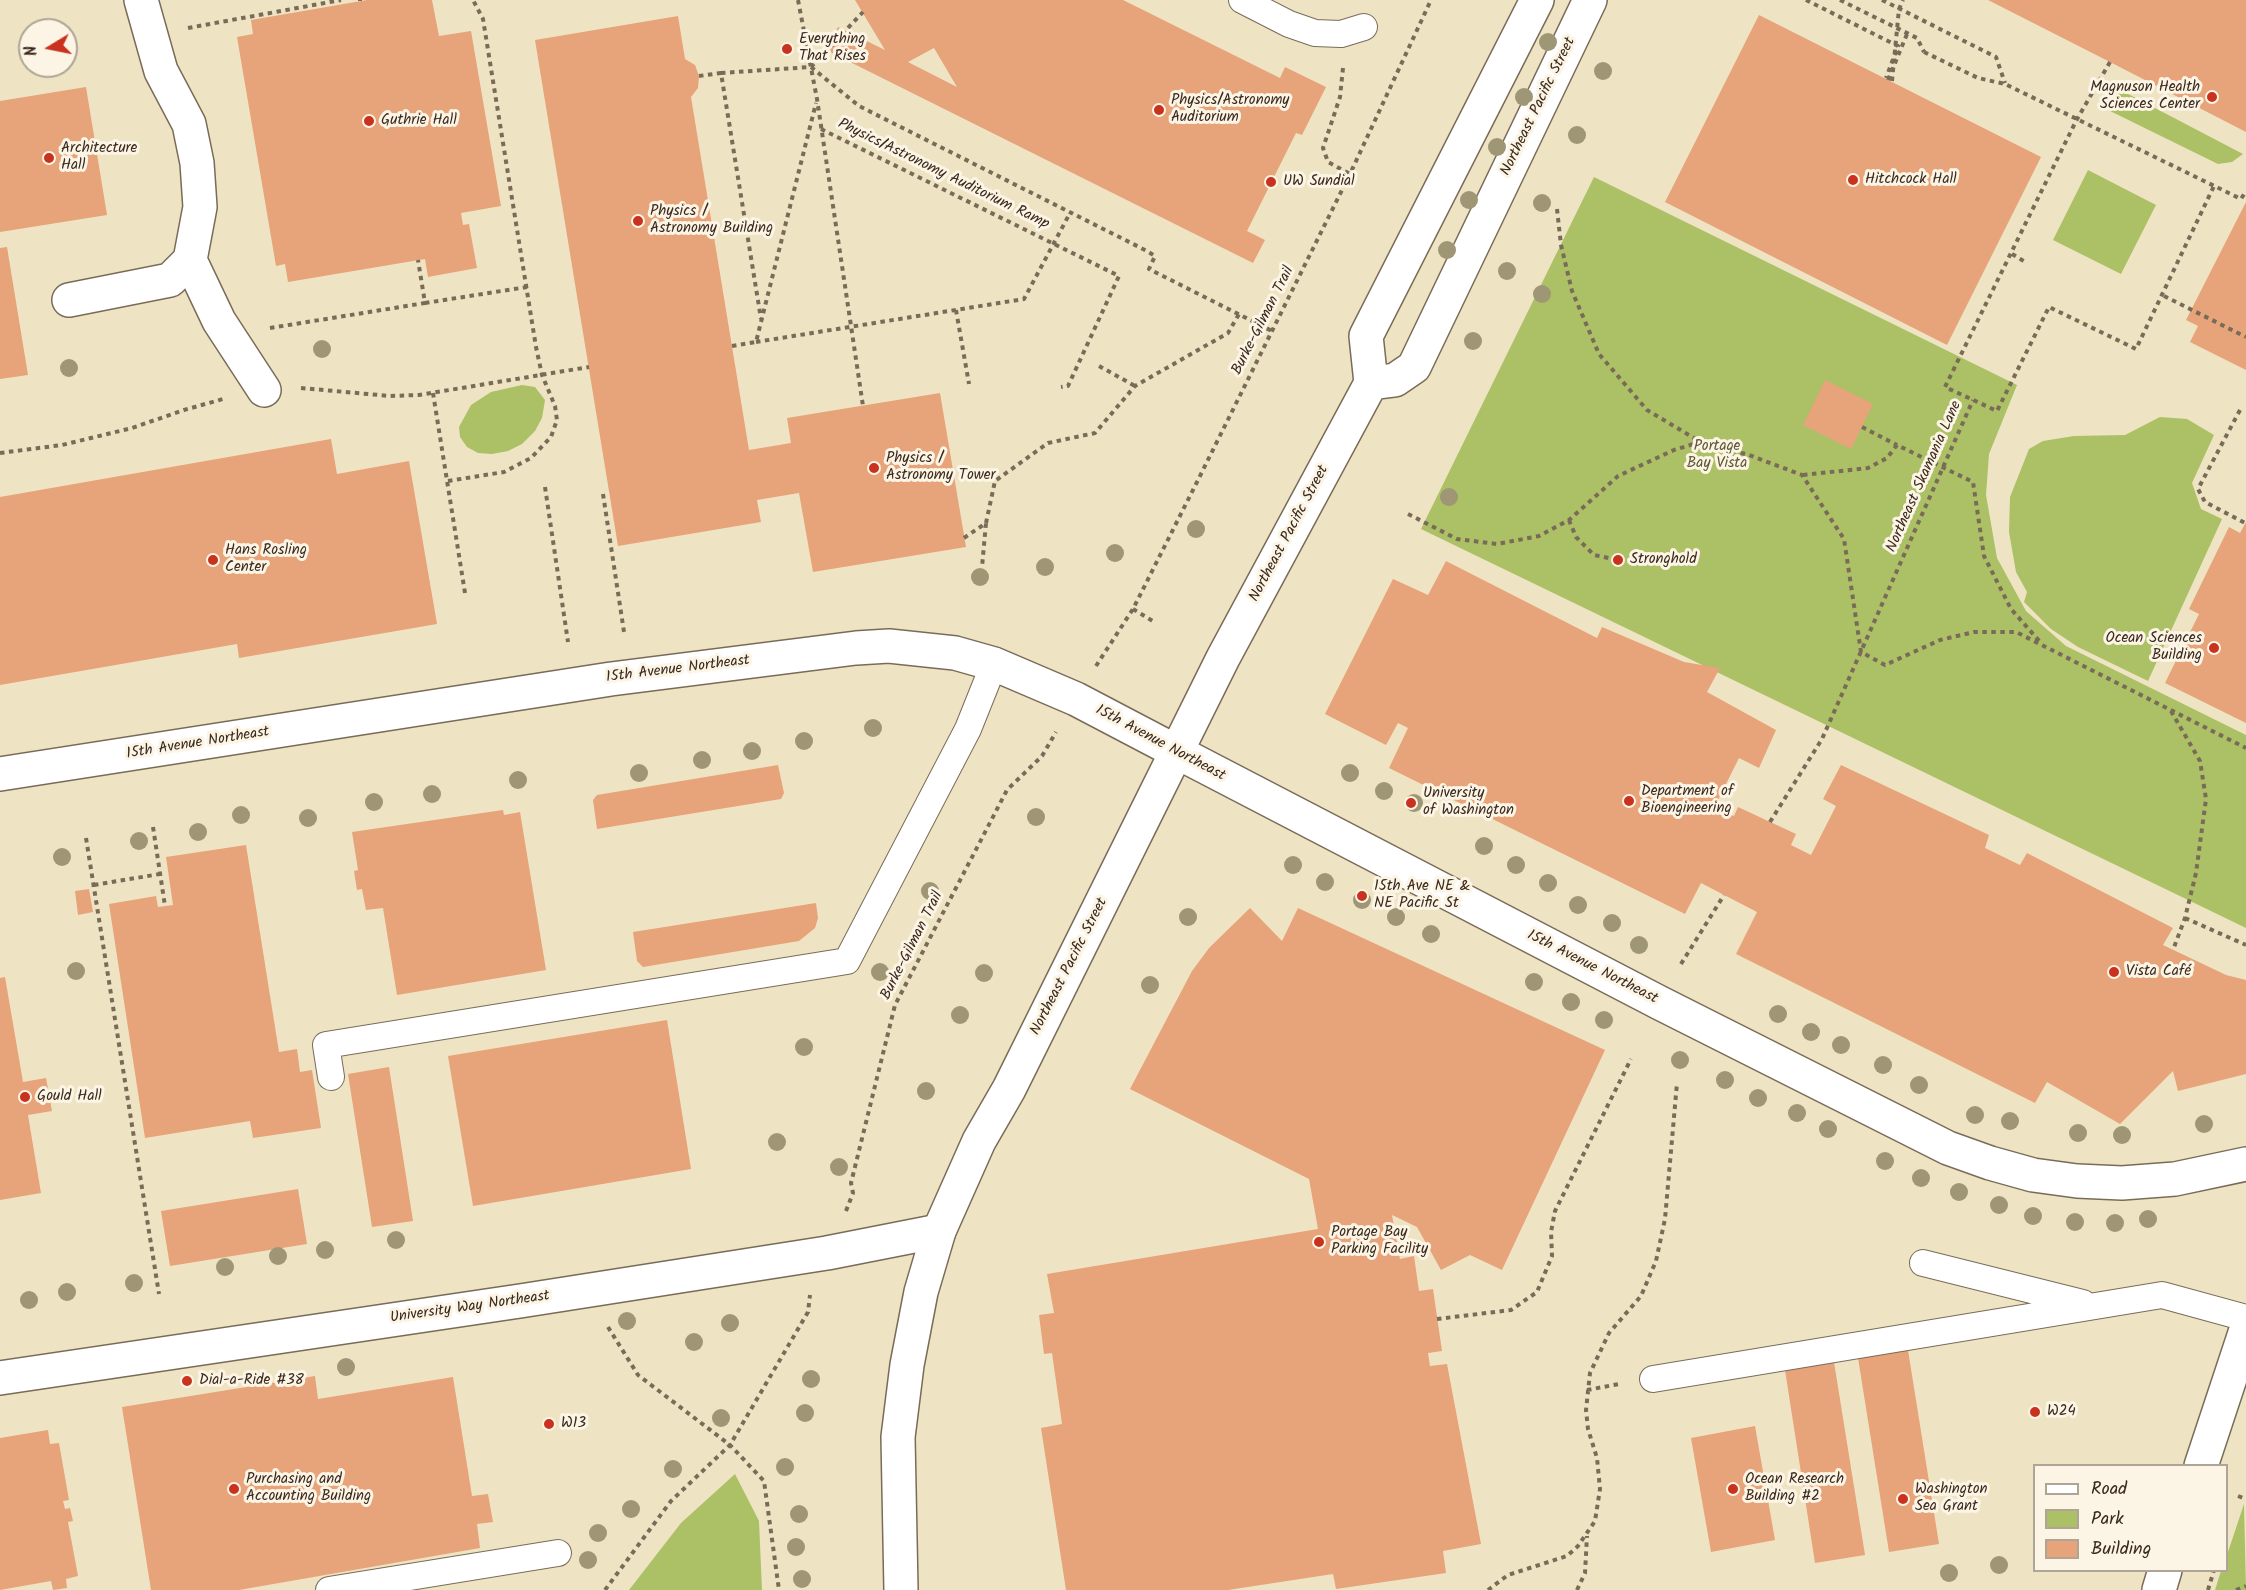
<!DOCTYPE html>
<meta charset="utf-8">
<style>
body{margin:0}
#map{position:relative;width:2246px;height:1590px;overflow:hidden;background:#eee4c4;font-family:Kalam,sans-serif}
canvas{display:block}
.legend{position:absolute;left:2033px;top:1464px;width:195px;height:108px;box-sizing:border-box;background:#fcf5e5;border:2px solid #afa495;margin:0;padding:8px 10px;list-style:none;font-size:18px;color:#3b2a1e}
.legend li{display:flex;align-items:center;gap:12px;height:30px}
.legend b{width:30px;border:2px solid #afa495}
.north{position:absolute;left:18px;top:18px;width:60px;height:60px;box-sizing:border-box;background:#fcf5e5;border:2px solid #afa495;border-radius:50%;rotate:260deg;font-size:16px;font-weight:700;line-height:24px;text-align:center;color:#3b2a1e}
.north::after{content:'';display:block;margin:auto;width:21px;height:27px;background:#c8321e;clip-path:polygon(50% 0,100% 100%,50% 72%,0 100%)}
</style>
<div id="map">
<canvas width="2246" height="1590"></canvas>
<ul class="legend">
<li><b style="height:8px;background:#fff"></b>Road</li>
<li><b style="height:16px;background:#acc065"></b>Park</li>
<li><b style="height:16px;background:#e7a379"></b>Building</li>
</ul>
<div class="north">N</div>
</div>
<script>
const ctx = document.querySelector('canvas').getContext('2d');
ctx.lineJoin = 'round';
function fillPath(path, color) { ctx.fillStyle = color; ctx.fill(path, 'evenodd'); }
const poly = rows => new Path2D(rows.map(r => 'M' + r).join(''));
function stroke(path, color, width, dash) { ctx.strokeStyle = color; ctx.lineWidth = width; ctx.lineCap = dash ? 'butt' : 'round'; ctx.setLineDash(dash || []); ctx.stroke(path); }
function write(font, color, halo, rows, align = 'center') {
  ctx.font = font + ' Kalam,sans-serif'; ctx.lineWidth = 6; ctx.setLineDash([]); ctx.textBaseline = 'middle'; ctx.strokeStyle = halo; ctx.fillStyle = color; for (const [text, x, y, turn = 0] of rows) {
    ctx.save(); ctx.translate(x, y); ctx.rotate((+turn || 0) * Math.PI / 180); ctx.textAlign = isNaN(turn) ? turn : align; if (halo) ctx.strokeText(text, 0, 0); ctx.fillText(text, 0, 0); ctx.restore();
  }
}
fillPath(poly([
 [2111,85,2243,154,2232,162,2218,164,2106,109,2100,106],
 [2088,170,2156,205,2121,274,2053,240],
 [1594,177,2017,385,1989,454,1986,495,1997,558,2026,611,2066,646,2246,735,2246,928,1421,529],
 [522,385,535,387,545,400,542,418,535,431,522,444,508,451,492,454,478,453,467,447,460,437,459,427,471,405,491,392],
 [2160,417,2187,419,2214,435,2192,483,2201,509,2222,519,2148,681,2078,647,2051,629,2024,602,2027,592,2016,572,2009,532,2010,497,2029,449,2043,441,2074,436,2125,435],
 [735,1474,759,1521,762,1590,629,1590,681,1523],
 [2244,1504,2246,1590,2215,1590,2221,1571,2226,1570,2227,1555]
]), '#acc065');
fillPath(poly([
 [367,0,432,0,439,36,471,31,501,206,461,213,463,225,469,224,477,268,428,277,425,259,288,282,285,264,276,266,237,37,253,34,251,20],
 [855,0,1123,0,1280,78,1285,67,1326,87,1302,135,1296,133,1247,231,1265,240,1253,263,826,50,838,27,885,50],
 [934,48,957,87,908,62],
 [1988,0,2246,0,2246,132,2110,62],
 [1759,15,2041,157,1947,345,1665,202],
 [678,16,685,59,695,65,699,76,698,88,691,97,749,450,791,443,787,418,940,393,966,547,813,572,799,493,757,500,761,522,618,546,535,40],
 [86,87,107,215,0,232,0,101],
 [2246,202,2246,370,2190,342,2198,326,2186,320],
 [7,247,28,375,0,379,0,248],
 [1825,380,1873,404,1851,449,1803,425],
 [331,439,337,474,409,461,437,624,239,658,237,644,0,685,0,497],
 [2246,522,2246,723,2165,683,2199,614,2189,609,2229,527,2240,533],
 [1446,561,1597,638,1602,627,1684,662,1720,668,1707,692,1776,730,1759,768,1739,758,1714,808,1734,816,1738,807,1796,834,1791,845,1811,855,1836,806,1823,799,1841,765,1989,835,1985,848,2020,865,2027,853,2173,928,2163,945,2226,975,2246,980,2246,1074,2178,1091,2173,1071,2120,1124,2047,1082,2035,1103,1736,954,1757,912,1701,883,1685,914,1389,768,1408,728,1398,723,1386,745,1325,714,1393,579,1428,595],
 [778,765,784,793,781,799,597,829,593,800,597,795],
 [503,810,504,815,520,812,546,970,397,995,383,908,366,910,362,889,357,890,354,871,358,870,352,832],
 [246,845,279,1052,297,1049,300,1072,312,1070,321,1128,253,1138,250,1121,145,1138,109,904,156,896,158,907,173,905,166,857],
 [89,889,93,912,78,915,75,891],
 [816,903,818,918,815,928,799,941,643,967,637,961,633,932],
 [1250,908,1282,941,1298,908,1605,1050,1502,1270,1470,1255,1441,1270,1417,1227,1392,1215,1400,1259,1414,1256,1419,1291,1433,1289,1442,1351,1428,1353,1430,1366,1447,1364,1481,1544,1443,1551,1446,1573,1336,1589,1333,1574,1228,1590,1066,1590,1041,1428,1062,1424,1052,1353,1044,1354,1039,1315,1054,1313,1047,1274,1318,1229,1309,1179,1130,1089,1192,971,1209,948],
 [5,977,23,1082,46,1078,52,1111,28,1115,41,1193,0,1200,0,978],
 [667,1020,691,1169,473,1206,448,1056],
 [389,1067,413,1221,372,1227,348,1074],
 [298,1189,307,1244,170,1266,161,1211],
 [1908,1350,1939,1544,1889,1552,1858,1358],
 [1834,1362,1865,1555,1815,1563,1785,1370],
 [315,1376,318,1399,453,1377,472,1496,488,1494,493,1522,477,1524,480,1548,239,1590,151,1590,122,1407],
 [1755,1426,1775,1540,1711,1552,1691,1438],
 [48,1430,50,1444,59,1443,69,1500,63,1501,65,1509,70,1508,73,1521,68,1522,78,1576,66,1579,67,1588,53,1590,51,1581,0,1590,0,1438]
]), '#e7a379');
const service = poly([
 [1242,0,1289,24,1315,33,1341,34,1364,27],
 [331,1077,326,1045,847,961,968,729,994,664],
 [1923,1263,2083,1303],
 [1653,1379,2162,1295,2246,1318],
 [329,1590,558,1553]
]);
const minor = poly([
 [190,260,219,321,264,390],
 [69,300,170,280,190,260,200,207,197,163,189,124,161,71,141,0]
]);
const tertiary = poly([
 [1177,752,1660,1003,1948,1148,1990,1163,2033,1175,2077,1181,2122,1183,2175,1179,2246,1164],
 [0,1378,520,1301,827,1253,939,1231],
 [2201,1466,2246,1330],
 [2159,1590,2165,1570]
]);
const secondary = poly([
 [1371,383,1395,380,1414,367,1590,0],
 [0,774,611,679,856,648,889,646,955,653,994,664,1076,699,1177,752],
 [901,1590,898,1437,907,1365,921,1292,939,1231,979,1141,1009,1089,1223,658,1371,383,1366,336,1537,0]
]);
stroke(service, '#7a6b58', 28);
stroke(minor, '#7a6b58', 36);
stroke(tertiary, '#7a6b58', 36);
stroke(secondary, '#7a6b58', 36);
stroke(poly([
 [360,0,360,1],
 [798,0,817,99,863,406],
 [1882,0,1996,57,2005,83],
 [188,28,341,0],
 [1924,52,1978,78,2005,84,2241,199,2246,191],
 [2110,62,2076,121,1945,387,1997,411,2049,307,2136,349,2214,186],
 [811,67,859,106,1147,251,1155,256,1149,269,1272,331],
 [1343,68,1340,97,1323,148,1328,162,1350,174],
 [721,73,811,67,863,12],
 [699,76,721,73,761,319],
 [1892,81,1899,9,1903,0],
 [821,129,1119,276,1068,386,1061,387],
 [1557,209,1561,245,1572,291,1599,354,1647,410,1699,441],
 [2012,254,2027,263],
 [2164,296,2246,337],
 [425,303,527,287],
 [956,310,969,384],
 [270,328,425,303,418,260],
 [756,342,1024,299,1070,213],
 [732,346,756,342,816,103],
 [1099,366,1135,386],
 [301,388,390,396,419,395,589,367],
 [433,393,465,593],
 [2240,410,2198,489,2205,502,2245,523],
 [1862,427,1897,445],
 [0,453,62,445,132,428,184,410,223,399],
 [1803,475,1868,468,1887,458,1897,445,1973,482,1984,556,2011,609,2041,643],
 [448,481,504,472,531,458,551,437,557,420,555,406,542,375,536,347,483,19,473,0],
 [545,487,568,642],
 [603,494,624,632],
 [1408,514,1457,539,1497,544,1539,536,1569,520,1618,476,1674,450,1700,442,1749,455,1802,475,1844,539,1861,652,1885,665,1940,640,1974,632,2016,632,2246,748],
 [1569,520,1576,537,1594,555,1618,560],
 [986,523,995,481,1048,443,1095,433,1135,386,1228,333,1239,314],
 [964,538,986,523,982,567],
 [1133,609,1156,623],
 [1096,666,1133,609,1196,484,1350,174,1431,0],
 [2171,711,2200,761,2206,799,2196,873,2185,918,2173,950],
 [1770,822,1822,739,1973,400],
 [153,827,165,906],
 [86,838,159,1294],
 [94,885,160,874],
 [2185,918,2246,945],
 [1681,964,1724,895],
 [846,1211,853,1193,851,1183,895,1005,1007,790,1042,756,1056,732],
 [1437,1319,1511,1310,1537,1292,1552,1256,1551,1232,1555,1211,1631,1059],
 [608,1327,638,1375,730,1445,764,1481,779,1590],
 [1587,1390,1619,1384],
 [2238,1496,2246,1499],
 [605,1590,671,1501,730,1445,808,1312,810,1295],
 [1488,1590,1508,1575,1567,1556,1578,1546,1595,1521,1600,1489,1597,1458,1588,1429,1586,1410,1590,1373,1609,1333,1641,1296,1656,1261,1665,1219,1677,1083],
 [1577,1590,1585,1573,1587,1536],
 [2208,1590,2214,1570],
 [2236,1590,2246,1586]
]), '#7a6b58', 4, [4.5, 4.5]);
stroke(service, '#fff', 26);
stroke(minor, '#fff', 33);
stroke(tertiary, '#fff', 33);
stroke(secondary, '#fff', 33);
stroke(poly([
 [1806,0,1898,46,1886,78],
 [1840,0,1917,38,1924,52],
 [1888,80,1907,34]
]), '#7a6b58', 4, [4.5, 4.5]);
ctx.fillStyle = '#9e9674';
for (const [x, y] of [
 [1548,42],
 [1603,71],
 [1524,97],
 [1577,135],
 [1497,147],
 [1469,200],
 [1542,203],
 [1447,250],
 [1507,271],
 [1542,294],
 [1473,341],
 [322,349],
 [69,368],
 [1449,497],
 [1196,529],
 [1115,553],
 [1045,567],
 [980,577],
 [873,728],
 [804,741],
 [752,751],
 [702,760],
 [639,773],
 [1350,773],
 [518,780],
 [1384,791],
 [432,794],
 [374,802],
 [1414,803],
 [241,815],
 [1036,817],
 [308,818],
 [198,832],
 [139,841],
 [1484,846],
 [62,857],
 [1293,865],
 [1516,865],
 [1325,882],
 [1548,883],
 [930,891],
 [1362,900],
 [1578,905],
 [1188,917],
 [1396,917],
 [1612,923],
 [1431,934],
 [1639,945],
 [76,971],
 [880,972],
 [984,973],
 [1534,982],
 [1150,985],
 [1571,1002],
 [1778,1014],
 [960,1015],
 [1604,1020],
 [1811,1032],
 [1841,1045],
 [804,1047],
 [1680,1060],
 [1883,1065],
 [1725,1080],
 [1919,1085],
 [926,1091],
 [1758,1098],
 [1797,1113],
 [1975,1115],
 [2010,1121],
 [2204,1124],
 [1828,1129],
 [2078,1133],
 [2122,1135],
 [777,1142],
 [1885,1161],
 [839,1167],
 [1921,1178],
 [1959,1192],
 [1999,1205],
 [2033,1216],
 [2148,1219],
 [2075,1222],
 [2115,1223],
 [396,1240],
 [325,1250],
 [278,1256],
 [225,1267],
 [134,1283],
 [67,1292],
 [29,1300],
 [627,1321],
 [730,1323],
 [694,1342],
 [346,1367],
 [811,1379],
 [805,1413],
 [721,1418],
 [785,1467],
 [673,1469],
 [631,1509],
 [799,1514],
 [598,1533],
 [796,1547],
 [588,1560],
 [1999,1565],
 [1949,1573],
 [802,1579]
]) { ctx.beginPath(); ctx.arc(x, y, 9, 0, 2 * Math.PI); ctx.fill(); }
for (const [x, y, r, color] of [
 [787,49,6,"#c8321e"],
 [2212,97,6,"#c8321e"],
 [1159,110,6,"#c8321e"],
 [369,121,6,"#c8321e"],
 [49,158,6,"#c8321e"],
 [1853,180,6,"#c8321e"],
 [1271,182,6,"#c8321e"],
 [638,221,6,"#c8321e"],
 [874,468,6,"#c8321e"],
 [213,560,6,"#c8321e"],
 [1618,560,6,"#c8321e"],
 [2214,648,6,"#c8321e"],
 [1629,801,6,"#c8321e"],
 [1411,803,6,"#c8321e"],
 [1362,896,6,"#c8321e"],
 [2114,972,6,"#c8321e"],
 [25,1097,6,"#c8321e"],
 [1319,1242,6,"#c8321e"],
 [187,1381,6,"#c8321e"],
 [2035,1412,6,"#c8321e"],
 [549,1424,6,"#c8321e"],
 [234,1489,6,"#c8321e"],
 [1733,1489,6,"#c8321e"],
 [1903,1499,6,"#c8321e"]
]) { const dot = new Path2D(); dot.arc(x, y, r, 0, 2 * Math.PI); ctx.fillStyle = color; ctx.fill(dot); stroke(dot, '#fcf5e5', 2); }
write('15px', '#3b2a1e', '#fcf5e5', [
 ["Everything",799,40],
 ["That Rises",799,57],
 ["Magnuson Health",2200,88,"right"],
 ["Sciences Center",2200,105,"right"],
 ["Physics/Astronomy",1171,101],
 ["Auditorium",1171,118],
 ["Guthrie Hall",381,121],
 ["Architecture",61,149],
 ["Hall",61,166],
 ["Hitchcock Hall",1865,180],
 ["UW Sundial",1283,182],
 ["Physics /",650,212],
 ["Astronomy Building",650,229],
 ["Physics /",886,459],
 ["Astronomy Tower",886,476],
 ["Hans Rosling",225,551],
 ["Center",225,568],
 ["Stronghold",1630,560],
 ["Ocean Sciences",2202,639,"right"],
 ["Building",2202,656,"right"],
 ["Department of",1641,792],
 ["Bioengineering",1641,809],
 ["University",1423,794],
 ["of Washington",1423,811],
 ["15th Ave NE &",1374,887],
 ["NE Pacific St",1374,904],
 ["Vista Café",2126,972],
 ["Gould Hall",37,1097],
 ["Portage Bay",1331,1233],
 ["Parking Facility",1331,1250],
 ["Dial-a-Ride #38",199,1381],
 ["W24",2047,1412],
 ["W13",561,1424],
 ["Purchasing and",246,1480],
 ["Accounting Building",246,1497],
 ["Ocean Research",1745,1480],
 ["Building #2",1745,1497],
 ["Washington",1915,1490],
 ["Sea Grant",1915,1507]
], 'left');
write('15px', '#3b2a1e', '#fcf5e5', [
 ["Northeast Pacific Street",1539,107,-64],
 ["Physics/Astronomy Auditorium Ramp",943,175,26],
 ["Burke-Gilman Trail",1264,321,-63],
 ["Northeast Skamania Lane",1925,477,-66],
 ["Northeast Pacific Street",1290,534,-62],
 ["15th Avenue Northeast",678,670,-7],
 ["15th Avenue Northeast",198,744,-9],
 ["15th Avenue Northeast",1160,744,28],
 ["Burke-Gilman Trail",913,946,-63],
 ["Northeast Pacific Street",1070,967,-63],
 ["15th Avenue Northeast",1592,968,27],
 ["University Way Northeast",470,1308,-8]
]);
write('15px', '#5d5733', '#fcf5e5', [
 ["Portage",1717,447],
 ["Bay Vista",1717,464]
]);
</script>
